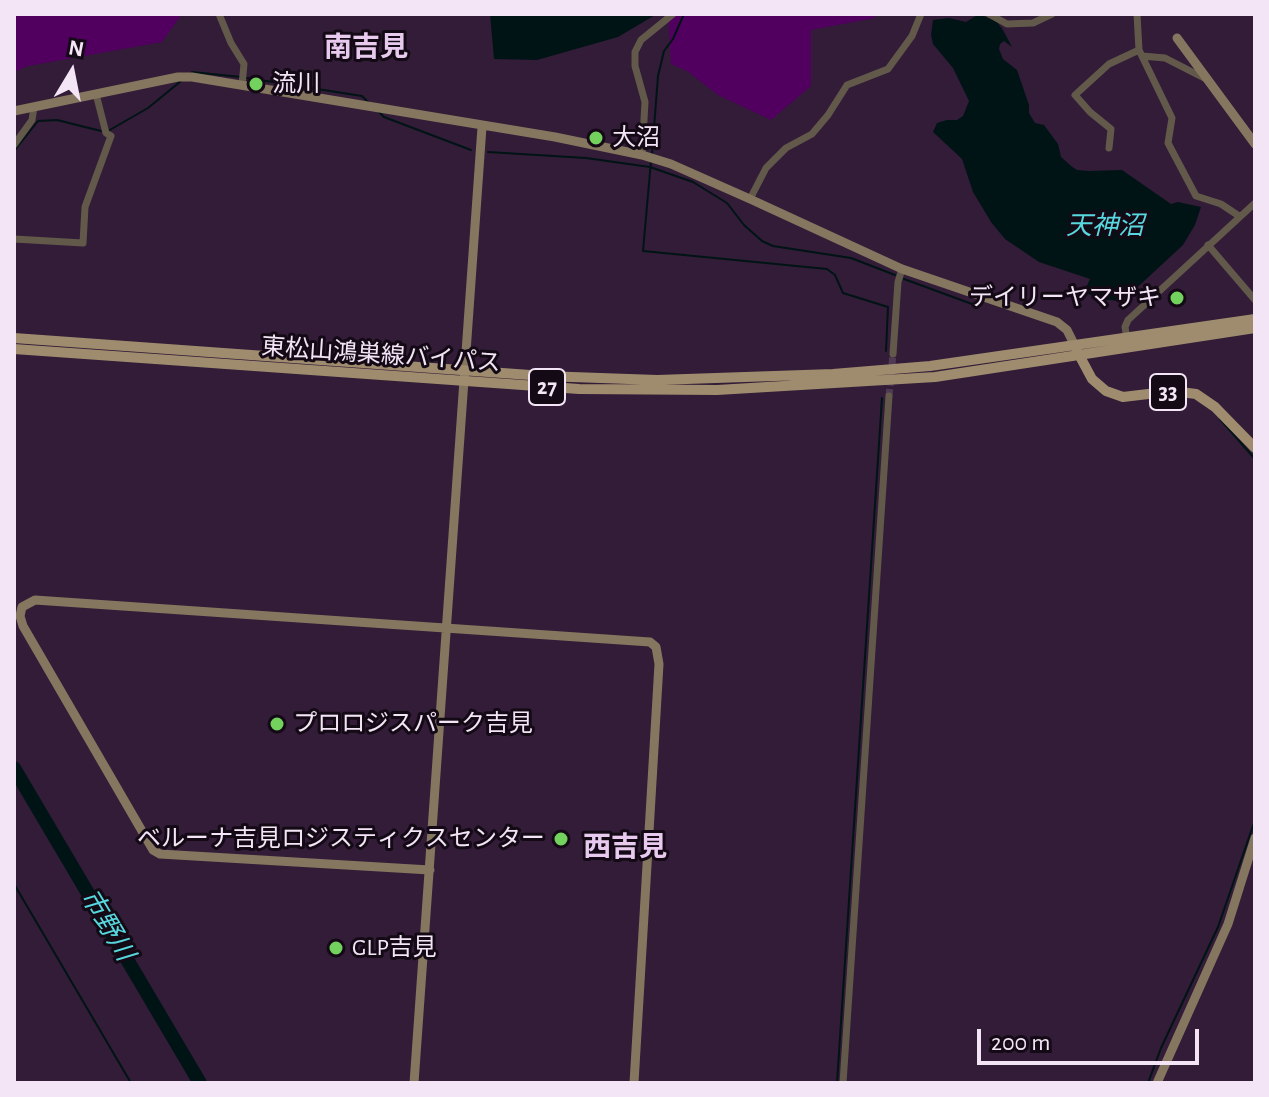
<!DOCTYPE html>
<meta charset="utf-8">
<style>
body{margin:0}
#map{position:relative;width:1269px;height:1097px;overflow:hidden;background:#321c37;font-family:"Alegreya Sans",sans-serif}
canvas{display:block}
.frame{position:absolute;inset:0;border:16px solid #f3e4f6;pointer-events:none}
.north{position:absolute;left:32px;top:32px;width:80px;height:80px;-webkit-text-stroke:6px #140a16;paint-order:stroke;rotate:10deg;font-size:22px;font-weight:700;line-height:32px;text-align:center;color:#f3e4f6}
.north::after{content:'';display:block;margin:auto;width:28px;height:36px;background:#f3e4f6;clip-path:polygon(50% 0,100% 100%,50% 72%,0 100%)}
.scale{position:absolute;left:977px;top:1029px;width:222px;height:36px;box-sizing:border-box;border:4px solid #f3e4f6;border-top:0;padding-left:10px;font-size:24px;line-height:28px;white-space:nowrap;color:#f3e4f6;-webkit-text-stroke:6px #140a16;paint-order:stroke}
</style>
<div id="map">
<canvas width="1269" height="1097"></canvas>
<div class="frame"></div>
<div class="north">N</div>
<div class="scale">200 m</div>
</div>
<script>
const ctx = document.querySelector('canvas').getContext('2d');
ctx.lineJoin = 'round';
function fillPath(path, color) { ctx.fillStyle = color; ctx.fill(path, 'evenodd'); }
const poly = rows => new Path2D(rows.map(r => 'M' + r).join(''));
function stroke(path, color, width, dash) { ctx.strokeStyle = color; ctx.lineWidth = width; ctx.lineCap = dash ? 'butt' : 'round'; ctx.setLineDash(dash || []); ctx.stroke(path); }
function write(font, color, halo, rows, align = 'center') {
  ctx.font = font + ' "Alegreya Sans","Noto Sans JP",sans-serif'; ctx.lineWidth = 6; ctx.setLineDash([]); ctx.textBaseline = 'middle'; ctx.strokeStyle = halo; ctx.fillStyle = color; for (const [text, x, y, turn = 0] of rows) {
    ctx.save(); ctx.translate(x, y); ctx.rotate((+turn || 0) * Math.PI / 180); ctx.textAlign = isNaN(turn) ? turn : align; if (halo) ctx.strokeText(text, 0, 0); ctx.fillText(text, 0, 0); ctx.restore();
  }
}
fillPath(poly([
 [14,14,182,14,162,42,28,66,14,72],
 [668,14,872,14,875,18,811,30,811,86,771,120,718,95,687,71,671,64]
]), '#510060');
fillPath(poly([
 [490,14,657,14,618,37,537,60,494,59],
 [979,14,997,22,1003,30,1012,47,1004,41,1000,44,999,49,1003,59,1017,70,1029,105,1029,113,1035,123,1044,125,1058,144,1061,157,1071,166,1077,170,1089,171,1122,170,1171,204,1178,202,1201,207,1195,225,1183,245,1128,296,1118,301,1099,299,1084,292,1090,279,1039,262,1005,239,991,222,973,192,962,159,933,132,937,123,947,120,957,120,963,116,969,101,953,68,933,44,931,35,933,20,949,18,966,22]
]), '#001416');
stroke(poly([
 [192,72,241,77],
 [247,78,362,96,369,103],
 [379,112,384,117,471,150],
 [108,131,148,108,181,81],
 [14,151,38,121,57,120,101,131],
 [488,152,586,158,650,167,693,182,727,203,744,225,762,241,773,246,851,258,895,275],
 [652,154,658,76,664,51,673,39,684,14],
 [651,161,643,251,827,269,835,275,843,293,888,307,886,351],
 [904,279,972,304],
 [1220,419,1255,459],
 [14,884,131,1083],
 [837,1083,882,398],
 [1148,1083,1161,1048,1218,927,1255,820]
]), '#001416', 2);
stroke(poly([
 [14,768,200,1083]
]), '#001416', 14);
stroke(poly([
 [889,396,893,354]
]), '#4f3a54', 7, [7, 3.5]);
stroke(poly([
 [219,14,231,43,244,64,242,85],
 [989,14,1007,24,1033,23,1052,14],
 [1137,14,1139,50,1172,118,1168,143,1196,196,1221,204,1239,216],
 [1142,56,1165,58,1206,79],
 [14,145,32,120,34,107],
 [1109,148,1111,129,1090,112,1075,95,1109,64,1139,50],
 [642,155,645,102,635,66,635,52,641,40,673,14],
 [750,199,766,168,786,148,812,134,828,115,847,85,888,69,912,36,921,14],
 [14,239,83,243,85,207,111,136,106,133,96,94],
 [1208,245,1255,300],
 [1127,339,1125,327,1128,320,1255,203],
 [893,354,898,282,902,269],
 [843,1083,889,396]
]), '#62594b', 7);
stroke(poly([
 [1177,38,1255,144],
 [14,111,178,77,192,77,555,137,642,155,671,164,750,199,902,269,1057,322,1067,330,1075,346],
 [430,870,160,854,153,850,23,626,20,616,22,607,35,600,650,642,656,647,659,664,634,1083],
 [414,1083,482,127],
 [1157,1083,1228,924,1255,838]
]), '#85765f', 9);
stroke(poly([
 [14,338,544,376,657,380,833,374,930,366,1255,319],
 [14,349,579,389,717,390,935,377,1255,328],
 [1077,351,1092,379,1106,391,1123,397,1173,391,1196,394,1215,407,1255,448]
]), '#9f8c6e', 10);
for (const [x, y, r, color] of [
 [256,84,8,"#73d25d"],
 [596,138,8,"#73d25d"],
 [1177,298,8,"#73d25d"],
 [277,724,8,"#73d25d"],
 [561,839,8,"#73d25d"],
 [336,948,8,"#73d25d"]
]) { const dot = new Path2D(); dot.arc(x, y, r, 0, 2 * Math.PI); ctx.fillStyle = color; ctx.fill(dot); stroke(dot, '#140a16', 3); }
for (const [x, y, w] of [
 [547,387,36],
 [1168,392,36]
]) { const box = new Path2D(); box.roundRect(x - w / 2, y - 18, w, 36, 6); ctx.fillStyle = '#140a16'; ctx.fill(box); stroke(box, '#f3e4f6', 2); }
write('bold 22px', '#f3e4f6', null, [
 ["27",547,387],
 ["33",1168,392]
]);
write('24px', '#f3e4f6', '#140a16', [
 ["流川",272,84],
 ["大沼",612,138],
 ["デイリーヤマザキ",1161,298,"right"],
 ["プロロジスパーク吉見",293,724],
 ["ベルーナ吉見ロジスティクスセンター",545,839,"right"],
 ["GLP吉見",352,948]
], 'left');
write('24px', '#f3e4f6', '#140a16', [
 ["東松山鴻巣線バイパス",381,355,4]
]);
write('italic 26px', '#57d8de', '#140a16', [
 ["天神沼",1105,226],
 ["市野川",107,925,59]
]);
write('bold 28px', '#e7caed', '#140a16', [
 ["南吉見",366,48],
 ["西吉見",625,848]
]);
</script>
